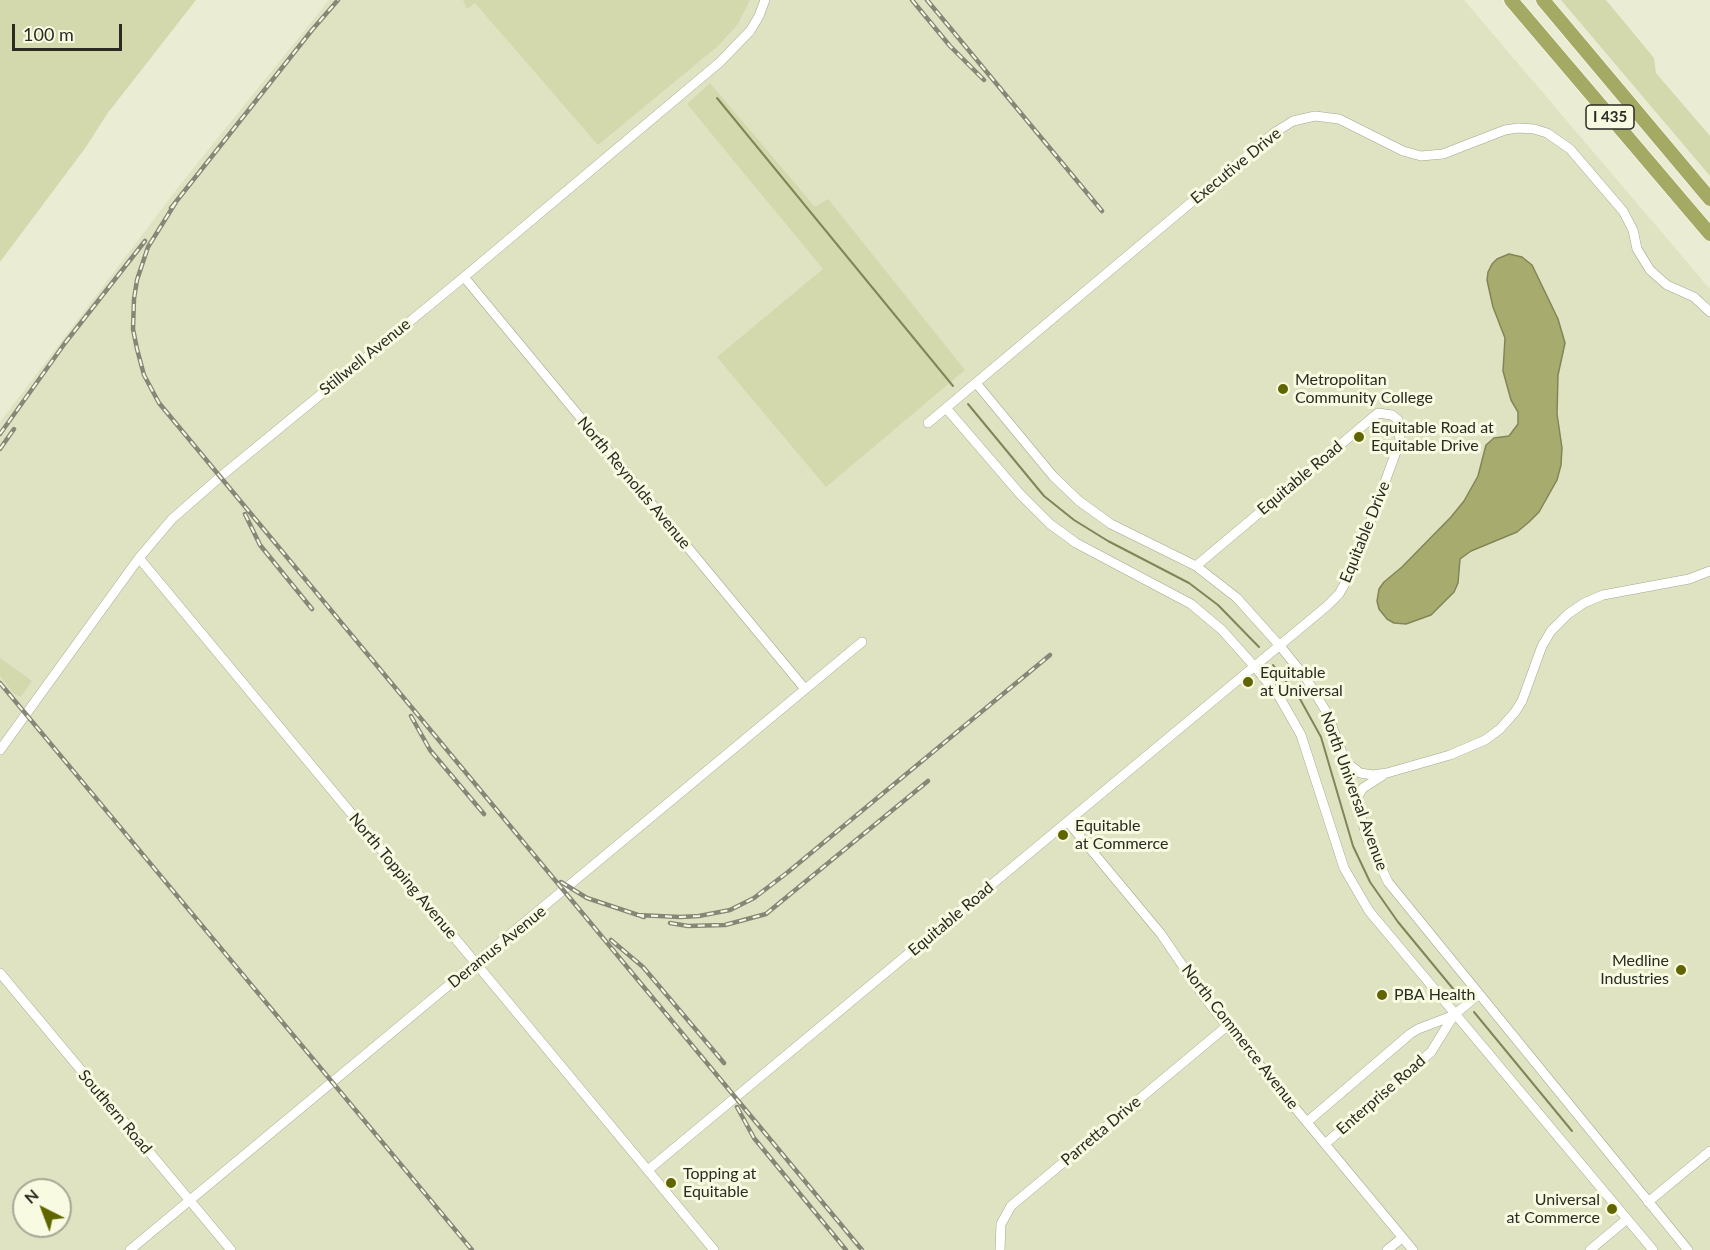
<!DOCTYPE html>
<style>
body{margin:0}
#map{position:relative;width:1710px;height:1250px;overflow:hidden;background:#eaedd4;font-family:Lato,sans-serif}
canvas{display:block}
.north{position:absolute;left:12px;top:1178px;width:60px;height:60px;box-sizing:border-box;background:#f8fbe1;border:2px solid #a6a895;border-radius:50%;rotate:318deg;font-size:16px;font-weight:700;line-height:24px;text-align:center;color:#2a2b22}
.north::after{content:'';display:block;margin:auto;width:21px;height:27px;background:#616500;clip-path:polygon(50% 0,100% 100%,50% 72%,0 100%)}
.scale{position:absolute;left:12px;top:24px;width:110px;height:27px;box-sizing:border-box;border:3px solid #2a2b22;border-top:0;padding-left:8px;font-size:18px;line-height:21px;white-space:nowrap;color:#2a2b22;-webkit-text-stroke:4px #f8fbe1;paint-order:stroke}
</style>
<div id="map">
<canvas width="1710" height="1250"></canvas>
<div class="north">N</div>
<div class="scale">100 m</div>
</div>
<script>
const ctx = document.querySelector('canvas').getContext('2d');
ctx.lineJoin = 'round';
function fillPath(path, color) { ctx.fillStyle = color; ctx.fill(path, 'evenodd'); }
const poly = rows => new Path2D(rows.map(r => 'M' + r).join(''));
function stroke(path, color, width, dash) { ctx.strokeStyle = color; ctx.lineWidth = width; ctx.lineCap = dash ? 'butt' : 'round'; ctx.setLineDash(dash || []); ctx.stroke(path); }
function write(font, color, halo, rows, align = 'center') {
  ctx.font = font + ' Lato,sans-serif'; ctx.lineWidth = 6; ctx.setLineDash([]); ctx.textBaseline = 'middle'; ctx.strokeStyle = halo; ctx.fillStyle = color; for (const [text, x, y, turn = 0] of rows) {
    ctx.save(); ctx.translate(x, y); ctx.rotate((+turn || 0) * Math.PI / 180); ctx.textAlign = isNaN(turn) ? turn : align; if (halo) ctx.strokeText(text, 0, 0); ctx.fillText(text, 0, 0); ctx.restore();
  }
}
fillPath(poly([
 [329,0,1464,0,1710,289,1710,1250,0,1250,0,422,183,181],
 [24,1190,60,1190,60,1226,24,1226]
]), '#dfe3c2');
fillPath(poly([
 [0,0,196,0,107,114,86,147,0,262],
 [463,0,750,0,738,24,718,46,598,145,475,3,467,9],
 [1561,0,1606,0,1654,58,1656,73,1710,136,1710,176],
 [710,83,815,207,828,199,965,370,826,487,717,357,823,269,687,104],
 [0,658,32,681,21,697,14,694,0,676]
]), '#d4d9ad');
const water = poly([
 [1509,254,1522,257,1532,265,1558,319,1565,343,1558,375,1557,414,1562,448,1561,465,1557,480,1539,512,1529,522,1517,532,1471,551,1460,559,1458,583,1454,592,1431,615,1406,624,1394,623,1387,619,1379,609,1377,601,1379,589,1384,582,1402,567,1451,517,1464,501,1478,476,1486,445,1494,438,1509,436,1518,424,1518,412,1511,400,1503,371,1505,338,1493,307,1487,280,1488,272,1492,264,1497,259,1509,254]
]);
fillPath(water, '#a7ac6e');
stroke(water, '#828557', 1.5);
stroke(poly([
 [717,98,953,386],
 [968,404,1044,496,1074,520,1108,541,1189,583,1218,605,1259,647],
 [1273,665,1300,699,1321,737,1353,846,1370,882,1398,922,1459,996],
 [1474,1012,1572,1131]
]), '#828557', 2);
const minor = poly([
 [464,277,805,689],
 [976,383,1053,476,1079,501,1111,524,1196,566,1237,598,1280,646,1306,678,1327,713,1341,750,1367,837,1388,882,1688,1250],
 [946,408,1020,494,1050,524,1076,543,1191,604,1222,630,1255,667,1280,698,1301,735,1344,868,1369,911,1653,1250],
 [928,423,1274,133,1293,121,1315,116,1339,119,1403,151,1421,156,1443,154,1505,130,1518,128,1534,129,1547,133,1570,149,1623,211,1633,230,1637,249,1650,270,1667,285,1694,297,1710,312],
 [139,558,714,1250],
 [0,750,139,558,172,519,220,477,464,277,720,62,750,31,759,16,765,0],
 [1346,762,1360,773,1373,775,1387,773,1450,755,1485,740,1500,729,1515,712,1522,701,1542,646,1551,631,1568,614,1584,603,1603,595,1689,579,1710,571],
 [1355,801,1363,788,1382,776],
 [1068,822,1161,934,1202,994,1227,1026,1413,1250],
 [0,973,231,1250],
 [1307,1122,1410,1034,1418,1029,1452,1016],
 [1325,1144,1431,1052,1454,1015,1478,995],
 [648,1170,1327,606,1339,594,1353,569,1400,441,1398,420,1392,415,1378,413,1196,566],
 [1648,1202,1710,1151],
 [130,1250,862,642],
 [1000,1250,1001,1224,1011,1206,1227,1026],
 [1387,1250,1402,1238],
 [1590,1250,1627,1219]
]);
const highway = poly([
 [1511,0,1710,234],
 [1543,0,1710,199]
]);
stroke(minor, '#a5a890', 10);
stroke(highway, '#fff', 15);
stroke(minor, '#fff', 9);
stroke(highway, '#a4aa63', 14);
const rail = poly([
 [912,0,950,46,984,80],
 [927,0,1102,211],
 [176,202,148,247,137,280,134,299,133,329,137,349,144,375,159,403,862,1250],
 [171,208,312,30,338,0],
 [0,434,65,343,145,241],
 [0,449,14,429],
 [245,514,260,545,312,609],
 [0,683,472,1250],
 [411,716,430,750,484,814],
 [561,882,587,898,644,917],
 [637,915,680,917,699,916,730,910,754,898,788,872,1050,655],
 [670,923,688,926,725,925,766,914,928,781],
 [611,940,643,967,724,1063],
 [737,1107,754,1138,846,1250]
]);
stroke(rail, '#868777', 4.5);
stroke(rail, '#f8fbe1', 2, [7]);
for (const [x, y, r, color] of [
 [1283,389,6,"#616500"],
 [1359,437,6,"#616500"],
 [1248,682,6,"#616500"],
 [1063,835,6,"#616500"],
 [1681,970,6,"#616500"],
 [1382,995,6,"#616500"],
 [671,1183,6,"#616500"],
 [1612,1209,6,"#616500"]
]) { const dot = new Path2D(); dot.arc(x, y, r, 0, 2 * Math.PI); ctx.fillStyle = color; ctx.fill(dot); stroke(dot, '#f8fbe1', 2); }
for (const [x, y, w] of [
 [1610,117,48]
]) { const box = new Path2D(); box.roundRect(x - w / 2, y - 12, w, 24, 4.5); ctx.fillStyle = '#f8fbe1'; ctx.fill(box); stroke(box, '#2a2b22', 1.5); }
write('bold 15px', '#2a2b22', null, [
 ["I 435",1610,117]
]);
write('16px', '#2a2b22', '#f8fbe1', [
 ["Executive Drive",1236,166,-39],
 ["Stillwell Avenue",365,357,-39],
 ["Equitable Road",1300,478,-40],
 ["North Reynolds Avenue",634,483,50],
 ["Equitable Drive",1365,532,-68],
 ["North Universal Avenue",1354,791,70],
 ["North Topping Avenue",403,876,50],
 ["Equitable Road",951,919,-40],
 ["Deramus Avenue",497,947,-39],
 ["North Commerce Avenue",1240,1037,52],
 ["Enterprise Road",1381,1095,-41],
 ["Southern Road",115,1112,50],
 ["Parretta Drive",1101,1131,-40]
]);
write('16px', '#2a2b22', '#f8fbe1', [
 ["Metropolitan",1295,380],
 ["Community College",1295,398],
 ["Equitable Road at",1371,428],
 ["Equitable Drive",1371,446],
 ["Equitable",1260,673],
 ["at Universal",1260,691],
 ["Equitable",1075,826],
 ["at Commerce",1075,844],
 ["Medline",1669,961,"right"],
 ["Industries",1669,979,"right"],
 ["PBA Health",1394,995],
 ["Topping at",683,1174],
 ["Equitable",683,1192],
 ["Universal",1600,1200,"right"],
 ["at Commerce",1600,1218,"right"]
], 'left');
</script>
